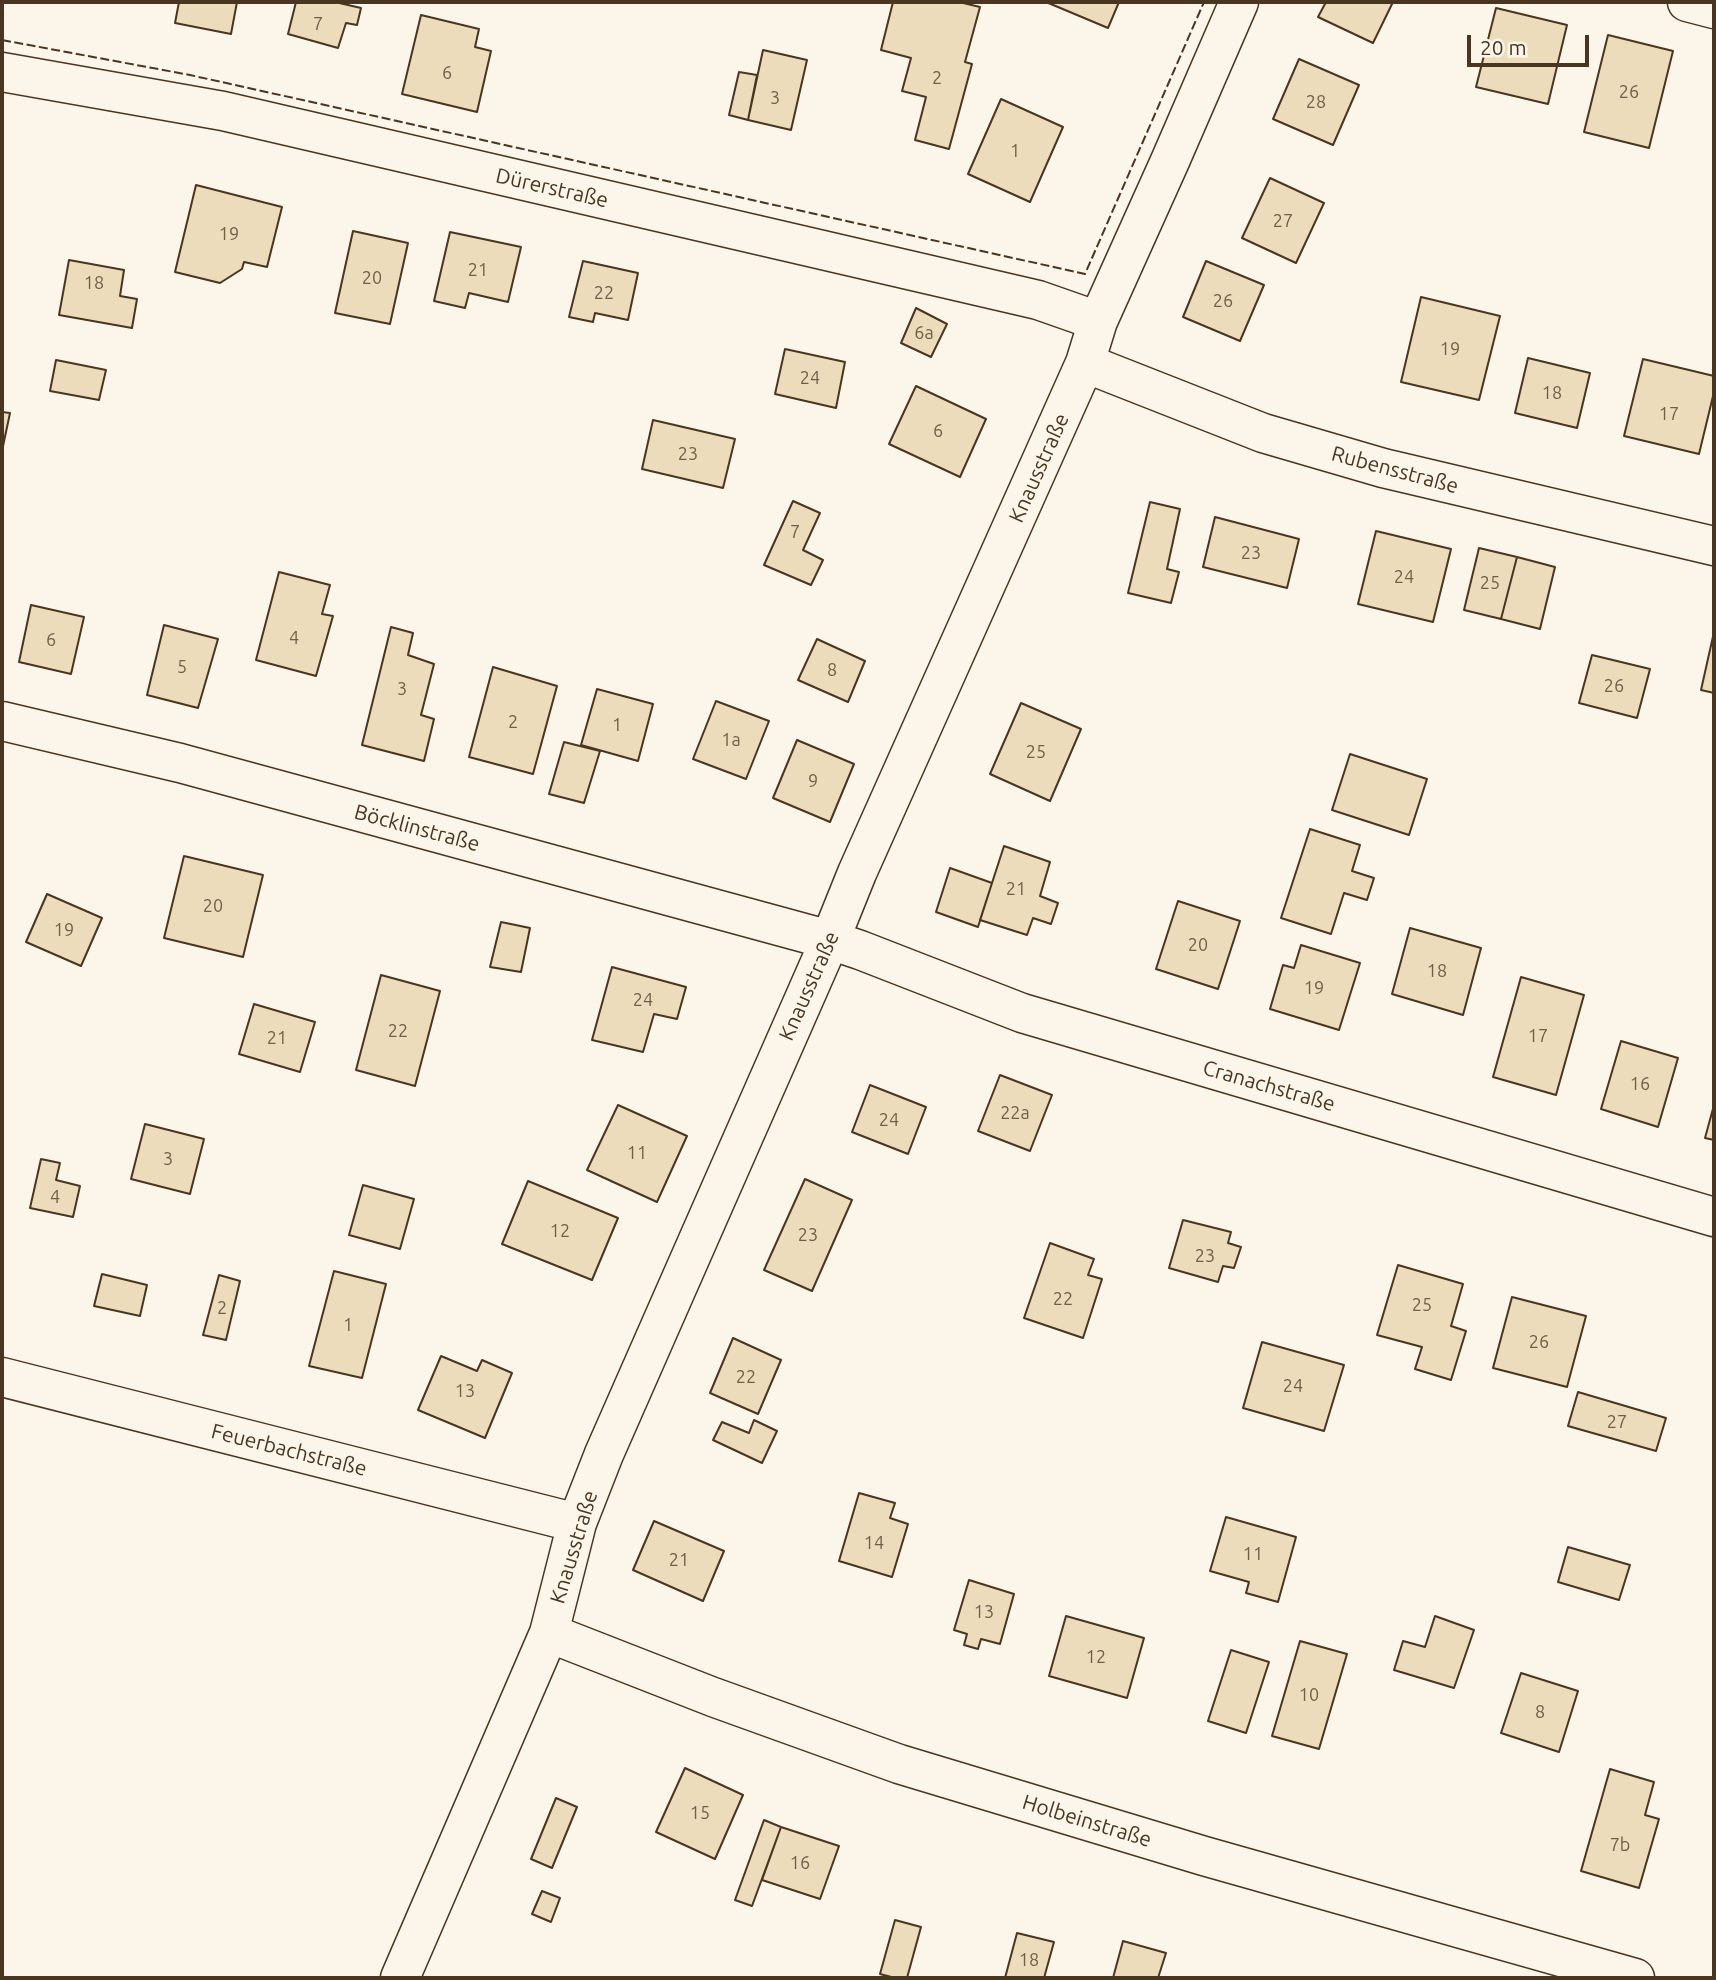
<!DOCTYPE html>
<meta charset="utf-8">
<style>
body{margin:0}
#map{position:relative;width:1716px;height:1980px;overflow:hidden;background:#fbf6e9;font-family:Ubuntu,sans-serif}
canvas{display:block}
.frame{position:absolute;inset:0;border:4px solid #4a3520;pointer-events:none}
.scale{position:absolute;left:1467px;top:35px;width:122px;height:32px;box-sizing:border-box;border:4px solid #4a3520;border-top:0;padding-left:9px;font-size:21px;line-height:24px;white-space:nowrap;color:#4a3520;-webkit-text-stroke:5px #fbf6e9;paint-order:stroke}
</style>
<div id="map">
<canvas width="1716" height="1980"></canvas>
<div class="frame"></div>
<div class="scale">20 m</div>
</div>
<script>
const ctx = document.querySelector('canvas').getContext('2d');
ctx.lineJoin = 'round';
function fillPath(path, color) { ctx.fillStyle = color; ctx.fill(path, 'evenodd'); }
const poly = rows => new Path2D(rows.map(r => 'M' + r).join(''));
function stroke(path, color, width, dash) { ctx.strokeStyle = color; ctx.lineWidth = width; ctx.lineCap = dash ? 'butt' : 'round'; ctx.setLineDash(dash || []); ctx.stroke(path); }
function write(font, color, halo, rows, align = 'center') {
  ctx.font = font + ' Ubuntu,sans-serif'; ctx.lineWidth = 5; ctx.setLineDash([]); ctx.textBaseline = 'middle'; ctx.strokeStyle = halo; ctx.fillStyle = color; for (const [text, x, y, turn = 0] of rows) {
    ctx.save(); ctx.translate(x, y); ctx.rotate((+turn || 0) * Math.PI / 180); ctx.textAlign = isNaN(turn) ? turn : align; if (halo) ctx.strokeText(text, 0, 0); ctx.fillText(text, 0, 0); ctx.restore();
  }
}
const building = poly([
 [179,2,237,2,231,34,175,23,179,2],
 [296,2,335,2,361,8,357,25,346,23,338,48,288,34,296,2],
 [893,2,959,2,980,7,965,62,972,64,949,149,915,140,926,97,902,91,911,58,881,50,893,2],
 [1046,2,1119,2,1108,28,1046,2],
 [1326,2,1393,2,1373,43,1318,17,1326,2],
 [1496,8,1567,25,1548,104,1476,87,1496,8],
 [421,15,479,29,475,47,491,51,477,112,402,94,421,15],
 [1608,35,1673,51,1649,148,1584,132,1608,35],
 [763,50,807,60,791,130,748,120,763,50],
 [1299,59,1359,85,1333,145,1273,119,1299,59],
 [739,72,757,75,748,120,729,115,739,72],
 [1001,99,1063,127,1030,202,968,174,1001,99],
 [1270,178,1324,203,1296,263,1242,238,1270,178],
 [196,185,282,207,267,267,244,262,242,269,220,283,175,272,196,185],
 [353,231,408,243,390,324,335,313,353,231],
 [450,232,521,247,508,302,469,293,465,308,434,301,450,232],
 [69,260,124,270,120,296,137,299,132,328,59,315,69,260],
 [583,261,638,273,628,320,595,313,593,322,569,317,583,261],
 [1206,261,1264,285,1240,341,1183,317,1206,261],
 [1421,297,1500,316,1479,400,1401,382,1421,297],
 [916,308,947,324,931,357,901,343,916,308],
 [785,349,845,362,836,408,775,394,785,349],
 [1528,358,1590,373,1577,428,1515,413,1528,358],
 [1643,359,1714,376,1714,392,1699,454,1624,436,1643,359],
 [56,360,106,370,99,400,50,391,56,360],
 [916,386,986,419,960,477,889,444,916,386],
 [2,412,10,413,2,451,2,412],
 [653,420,735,439,723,488,642,469,653,420],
 [793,501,820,513,803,550,823,560,811,585,764,565,793,501],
 [1150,502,1180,509,1167,569,1179,572,1171,603,1128,593,1150,502],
 [1215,517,1299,539,1287,588,1203,567,1215,517],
 [1376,531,1451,549,1433,622,1358,604,1376,531],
 [1479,548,1517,557,1501,619,1464,610,1479,548],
 [1517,557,1555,567,1540,629,1501,619,1517,557],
 [279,572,330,585,322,614,333,616,316,676,256,660,279,572],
 [31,605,84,617,71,674,19,662,31,605],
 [164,625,218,639,198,708,147,695,164,625],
 [391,627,413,633,408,655,434,664,421,715,434,719,424,761,362,745,391,627],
 [1714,632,1714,693,1701,690,1714,632],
 [817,639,865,661,848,702,798,680,817,639],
 [1592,655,1650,669,1637,718,1579,703,1592,655],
 [493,667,557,686,533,774,469,757,493,667],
 [597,689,653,704,638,761,581,745,597,689],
 [716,701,769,721,746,779,693,759,716,701],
 [1021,703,1081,729,1050,801,990,774,1021,703],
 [797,740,854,764,830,822,773,798,797,740],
 [564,742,600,751,584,803,549,794,564,742],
 [1350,754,1427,779,1409,835,1332,810,1350,754],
 [1310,829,1360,845,1352,871,1374,878,1367,900,1344,893,1331,934,1281,918,1310,829],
 [1004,846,1050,862,1040,896,1058,903,1051,924,1033,918,1027,935,980,920,1004,846],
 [184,856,263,875,243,957,164,938,184,856],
 [950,868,992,883,978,927,936,912,950,868],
 [47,894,102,918,81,966,26,942,47,894],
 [1178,901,1240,921,1218,989,1156,969,1178,901],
 [501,922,530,928,521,972,490,967,501,922],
 [1410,928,1481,948,1463,1015,1392,994,1410,928],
 [1301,945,1360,963,1339,1030,1270,1009,1283,965,1294,968,1301,945],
 [612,967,686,987,677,1019,654,1014,643,1052,592,1040,612,967],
 [381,975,440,991,415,1086,356,1070,381,975],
 [1521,977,1584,995,1556,1095,1493,1077,1521,977],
 [254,1004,315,1022,300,1072,239,1054,254,1004],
 [1621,1041,1678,1058,1658,1127,1601,1109,1621,1041],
 [1000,1075,1052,1095,1030,1151,978,1131,1000,1075],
 [870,1085,926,1107,908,1154,852,1132,870,1085],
 [618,1105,687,1136,657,1202,587,1170,618,1105],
 [1714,1105,1714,1140,1705,1138,1714,1105],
 [145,1124,204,1139,190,1194,131,1179,145,1124],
 [41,1159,60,1163,56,1180,80,1186,73,1217,30,1208,41,1159],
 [805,1179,852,1200,812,1291,764,1270,805,1179],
 [528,1181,618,1218,592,1280,502,1244,528,1181],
 [363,1185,414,1199,400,1249,349,1235,363,1185],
 [1183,1220,1231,1232,1228,1243,1241,1247,1234,1268,1223,1266,1218,1282,1169,1268,1183,1220],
 [1050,1243,1094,1259,1088,1275,1102,1279,1083,1338,1024,1318,1050,1243],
 [1398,1265,1463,1284,1451,1326,1466,1331,1451,1380,1415,1369,1422,1347,1377,1335,1398,1265],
 [334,1271,386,1284,362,1378,309,1366,334,1271],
 [102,1274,147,1285,140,1316,94,1306,102,1274],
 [219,1275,240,1281,226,1340,203,1335,219,1275],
 [1512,1297,1586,1316,1567,1387,1493,1368,1512,1297],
 [733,1338,781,1360,758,1414,710,1393,733,1338],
 [1262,1342,1344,1365,1324,1431,1243,1408,1262,1342],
 [441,1356,477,1371,482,1360,512,1373,485,1438,418,1410,441,1356],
 [1578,1392,1666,1418,1656,1451,1568,1426,1578,1392],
 [754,1420,777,1431,762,1463,713,1440,722,1422,749,1433,754,1420],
 [859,1493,895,1503,890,1518,908,1524,892,1577,839,1561,859,1493],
 [1226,1517,1296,1537,1278,1602,1246,1593,1249,1582,1210,1571,1226,1517],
 [654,1521,724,1551,703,1601,633,1570,654,1521],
 [1568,1547,1630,1565,1619,1600,1558,1582,1568,1547],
 [969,1580,1014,1594,1000,1644,981,1639,978,1649,964,1645,967,1634,954,1630,969,1580],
 [1066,1616,1144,1638,1127,1698,1049,1676,1066,1616],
 [1435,1616,1474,1630,1454,1688,1394,1670,1403,1641,1425,1647,1435,1616],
 [1300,1641,1347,1654,1319,1749,1272,1736,1300,1641],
 [1231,1650,1269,1662,1246,1733,1208,1721,1231,1650],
 [1521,1673,1578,1691,1559,1752,1501,1733,1521,1673],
 [685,1768,743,1795,715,1859,656,1832,685,1768],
 [1610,1769,1654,1782,1645,1815,1659,1819,1639,1888,1581,1871,1610,1769],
 [556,1798,577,1807,552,1868,531,1859,556,1798],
 [764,1820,781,1827,752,1906,735,1900,764,1820],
 [781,1827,839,1846,820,1899,762,1880,781,1827],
 [542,1891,560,1898,551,1922,532,1914,542,1891],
 [895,1920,921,1927,907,1978,895,1978,880,1974,895,1920],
 [1017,1933,1054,1942,1044,1978,1005,1978,1017,1933],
 [1123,1941,1166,1953,1158,1978,1113,1978,1123,1941]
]);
fillPath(building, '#ecdcbc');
stroke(building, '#4a3520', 2);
const minor = poly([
 [1687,2,1714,9],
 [2,72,223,111,1038,300,1098,321],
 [1085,363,1263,433,1383,468,1714,546],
 [2,721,180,763,830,940,860,950,1022,1013,1714,1217],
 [2,1377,577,1523],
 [549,1633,713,1697,899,1764,1204,1856,1635,1978],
 [400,1978,549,1633,577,1523,604,1454,830,940,857,873,1085,363,1098,321,1170,161,1239,2]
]);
stroke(minor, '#4a3520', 41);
stroke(minor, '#fbf6e9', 38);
stroke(poly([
 [2,40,190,75,1085,274,1204,2]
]), '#4a3520', 2, [9, 3.5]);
write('18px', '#725f47', null, [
 ["7",318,24],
 ["6",447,73],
 ["2",937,78],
 ["26",1629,92],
 ["3",775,98],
 ["28",1316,102],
 ["1",1015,151],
 ["27",1283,221],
 ["19",229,234],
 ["21",478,270],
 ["20",372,278],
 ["18",94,283],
 ["22",604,293],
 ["26",1223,301],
 ["6a",924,333],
 ["19",1450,349],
 ["24",810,378],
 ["18",1552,393],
 ["17",1669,414],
 ["6",938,431],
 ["23",688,454],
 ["7",795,532],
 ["23",1251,553],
 ["24",1404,577],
 ["25",1490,583],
 ["4",294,638],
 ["6",51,640],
 ["5",182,667],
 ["8",832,670],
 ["26",1614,686],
 ["3",402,689],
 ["2",513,722],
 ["1",617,725],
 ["1a",731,740],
 ["25",1036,752],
 ["9",813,781],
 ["21",1016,889],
 ["20",213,906],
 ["19",64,930],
 ["20",1198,945],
 ["18",1437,971],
 ["19",1314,988],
 ["24",643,1000],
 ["22",398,1031],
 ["17",1538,1036],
 ["21",277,1038],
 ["16",1640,1084],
 ["22a",1015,1113],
 ["24",889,1120],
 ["11",637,1153],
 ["3",168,1159],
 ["4",55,1197],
 ["12",560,1231],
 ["23",808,1235],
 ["23",1205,1256],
 ["22",1063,1299],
 ["25",1422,1305],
 ["2",222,1308],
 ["1",348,1325],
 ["26",1539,1342],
 ["22",746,1377],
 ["24",1293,1386],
 ["13",465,1391],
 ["27",1617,1422],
 ["14",874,1543],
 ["11",1253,1554],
 ["21",679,1560],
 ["13",984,1612],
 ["12",1096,1657],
 ["10",1309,1695],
 ["8",1540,1712],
 ["15",700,1813],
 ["7b",1620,1845],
 ["16",800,1863],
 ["18",1029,1960]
]);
write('21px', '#4a3520', '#fbf6e9', [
 ["Dürerstraße",552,188,13],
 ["Knausstraße",1039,468,-66],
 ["Rubensstraße",1395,470,15],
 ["Böcklinstraße",417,828,15],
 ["Knausstraße",809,986,-66],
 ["Cranachstraße",1269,1086,16],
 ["Feuerbachstraße",289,1450,14],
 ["Knausstraße",574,1547,-73],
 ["Holbeinstraße",1087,1821,17]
]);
</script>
